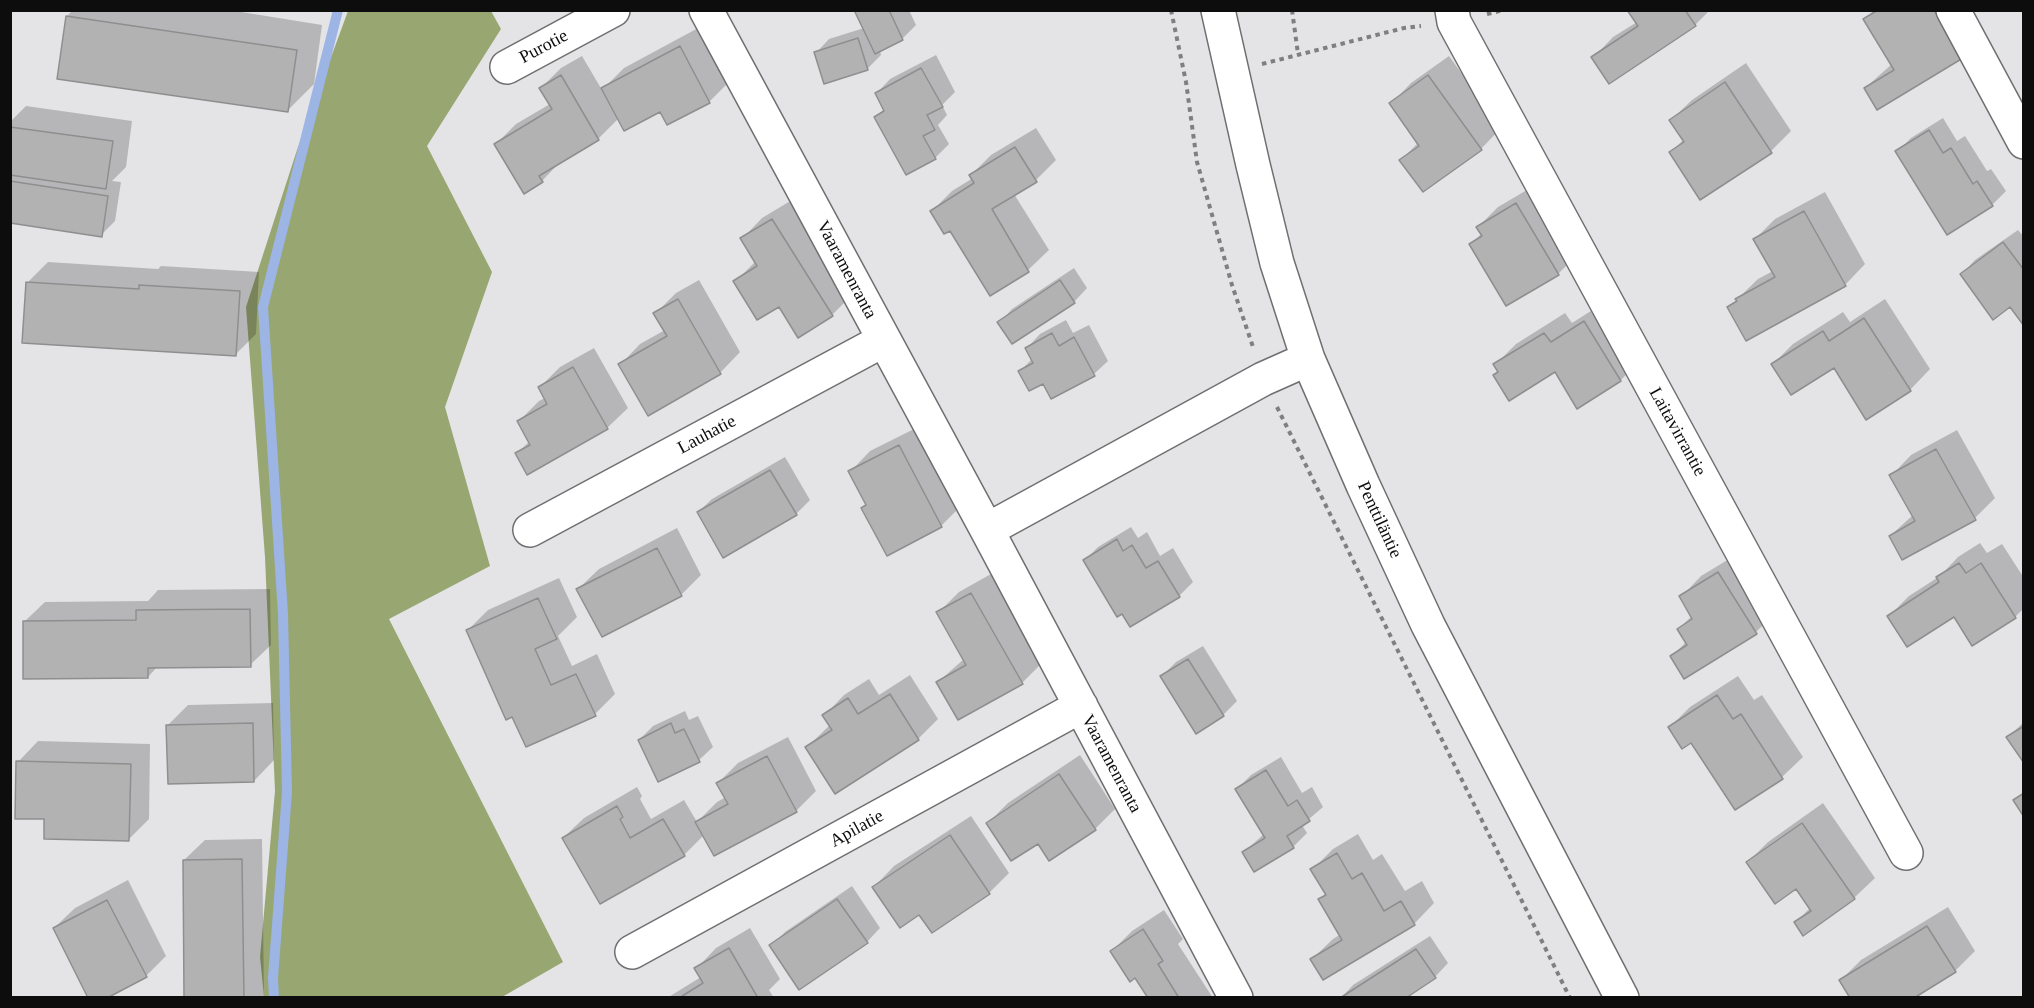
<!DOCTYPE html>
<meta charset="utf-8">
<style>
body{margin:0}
#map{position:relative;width:2034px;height:1008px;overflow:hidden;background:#e4e4e6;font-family:"Times New Roman",serif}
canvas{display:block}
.frame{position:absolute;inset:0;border:12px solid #0d0d0e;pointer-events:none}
</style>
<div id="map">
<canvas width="2034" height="1008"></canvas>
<div class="frame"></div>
</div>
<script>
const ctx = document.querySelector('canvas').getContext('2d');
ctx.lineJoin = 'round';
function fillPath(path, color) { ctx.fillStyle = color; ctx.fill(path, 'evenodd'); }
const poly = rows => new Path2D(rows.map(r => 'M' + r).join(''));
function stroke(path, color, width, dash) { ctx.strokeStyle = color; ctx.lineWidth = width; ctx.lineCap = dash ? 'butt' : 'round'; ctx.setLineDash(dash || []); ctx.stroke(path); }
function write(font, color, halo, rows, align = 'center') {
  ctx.font = font + ' "Times New Roman",serif'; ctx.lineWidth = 5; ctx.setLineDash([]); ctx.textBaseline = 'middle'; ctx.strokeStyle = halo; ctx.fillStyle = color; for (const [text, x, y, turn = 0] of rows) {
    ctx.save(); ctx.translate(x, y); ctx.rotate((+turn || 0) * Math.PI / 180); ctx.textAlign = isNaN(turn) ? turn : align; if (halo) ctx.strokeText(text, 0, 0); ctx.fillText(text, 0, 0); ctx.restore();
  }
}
fillPath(poly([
 [348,11,491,11,501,29,427,146,492,272,445,407,490,566,389,619,563,962,502,997,264,997,260,957,275,791,265,557,246,307,297,150]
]), '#98a672');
fillPath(poly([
 [73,10,229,10,322,25,314,84,288,110,67,16],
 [855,10,909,10,916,25,902,39,880,50,881,55,867,69,816,53,829,39,864,28],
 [1629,10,1710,10,1695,25,1593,58,1613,37,1637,22],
 [1874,10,1967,10,1983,37,1865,88,1892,64,1865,20],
 [700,27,729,82,709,102,619,118,598,139,562,160,542,181,496,144,516,124,550,104,541,88,561,68,582,56,602,90,624,68],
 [936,55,955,92,942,105,947,115,938,125,949,144,935,158,876,117,885,108,877,93,890,79],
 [1449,56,1501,128,1481,149,1401,160,1418,143,1391,104,1411,83],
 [1746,63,1791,131,1771,151,1671,152,1684,139,1671,120,1692,100],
 [26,106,132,121,126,167,112,181,121,182,115,221,101,235,10,221,10,176,13,174,10,173,10,122],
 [1943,118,1957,141,1965,136,1987,171,1991,169,2006,191,1992,205,1897,152,1911,138],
 [1036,128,1056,160,1036,180,1014,194,1049,250,1028,270,990,294,950,229,932,211,952,191,973,178,971,175,991,155],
 [1537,184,1578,254,1558,274,1471,244,1482,233,1478,227,1498,207],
 [1825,192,1865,264,1845,285,1729,307,1758,279,1773,271,1755,239,1775,219],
 [792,200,852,295,832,315,779,305,735,282,756,261,742,239,762,218],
 [2018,230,2024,237,2024,324,2010,305,1962,274,1975,260],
 [48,262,158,269,161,266,259,272,256,334,235,355,27,283],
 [1074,268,1087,288,1074,302,999,323,1012,309],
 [699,280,740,352,720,373,620,365,640,344,665,330,655,314,676,293],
 [1885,299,1930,369,1910,390,1834,366,1773,364,1793,344,1843,312,1850,322],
 [1605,302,1641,359,1621,380,1578,407,1556,370,1495,375,1499,371,1495,365,1516,344,1565,313,1572,323],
 [1066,320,1073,333,1089,325,1108,361,1094,374,1052,397,1044,382,1020,371,1032,359,1027,348,1040,334],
 [594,348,628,408,607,428,517,453,530,441,519,421,539,401,545,398,540,387,560,367],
 [920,426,961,506,941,526,863,508,867,504,850,472,870,451],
 [1957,430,1995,498,1975,518,1890,536,1913,515,1891,476,1911,455],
 [785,457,810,500,796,514,698,512,712,499],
 [1131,527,1138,538,1147,532,1160,556,1173,548,1193,582,1179,596,1085,560,1098,547],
 [677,528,701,575,681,595,578,589,599,569],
 [1980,543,1987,553,2002,544,2024,578,2024,608,2015,617,1889,616,1909,596,1940,576,1958,557],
 [1739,553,1776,612,1756,632,1685,677,1672,656,1686,642,1678,629,1692,616,1681,597,1701,576],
 [991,574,1042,663,1022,683,938,682,964,659,938,613,959,592],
 [559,578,577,617,558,636,572,666,597,654,615,694,595,714,467,631,488,610],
 [270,589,271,645,250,665,158,666,148,677,24,622,45,602,148,601,158,590],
 [1203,646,1237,701,1223,715,1196,732,1162,676,1176,662],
 [910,675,938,719,918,739,807,747,830,725,824,716,844,695,869,679,879,695],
 [1738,676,1754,700,1762,695,1803,757,1782,777,1735,808,1692,741,1670,727,1690,707],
 [273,703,274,760,254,781,168,725,188,705],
 [685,711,689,720,698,716,713,747,699,760,639,740,653,726],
 [2024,722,2024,760,2008,737],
 [788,737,816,791,796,811,704,835,684,855,563,838,584,818,637,787,642,796,640,799,651,819,684,800,697,822,717,802,726,797,718,783,738,763],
 [38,741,150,744,149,819,128,840,46,818,18,762],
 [1080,755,1115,809,1095,829,1038,842,988,823,1008,803],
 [1281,757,1302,793,1312,787,1323,807,1302,825,1307,833,1293,847,1254,870,1244,852,1264,834,1237,789,1251,775],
 [1823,803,1875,878,1854,898,1804,934,1796,922,1810,908,1796,887,1748,862,1768,842],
 [971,816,1009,873,989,893,920,913,874,887,894,866],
 [1358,834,1373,860,1382,854,1405,891,1422,881,1434,903,1414,924,1312,959,1333,939,1341,934,1320,899,1326,893,1312,870,1333,849],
 [262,839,264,998,186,998,184,860,205,840],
 [128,880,166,956,146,976,54,928,75,908],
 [852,886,880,928,867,942,771,946,785,932],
 [1948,907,1975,951,1955,971,1841,980,1861,960],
 [1164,910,1183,939,1178,944,1213,998,1149,998,1136,976,1112,951,1132,931],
 [750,928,780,979,769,990,774,998,667,998,701,977,696,969,716,948],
 [1430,936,1448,963,1435,977,1341,998,1353,985]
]), '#0003');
stroke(poly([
 [274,998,273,978,287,792,283,614,263,307,338,10]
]), '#9db5e5', 10);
const building = poly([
 [854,10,889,10,903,40,875,54,854,10],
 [1627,10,1685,10,1696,26,1609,84,1591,57,1638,26,1627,10],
 [1878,10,1934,10,1963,58,1877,110,1864,88,1894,70,1863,19,1878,10],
 [66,16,297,50,288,112,57,79,66,16],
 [858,38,868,70,824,84,814,52,858,38],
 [680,46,710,103,667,125,660,112,624,131,601,88,680,46],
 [921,68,943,107,927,115,935,130,923,136,936,159,906,175,874,117,884,111,875,93,921,68],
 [561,75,599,140,539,176,543,182,524,194,494,144,552,109,539,88,561,75],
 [1428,75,1482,150,1423,192,1399,160,1419,146,1389,103,1428,75],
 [1725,82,1772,153,1700,200,1669,152,1684,142,1669,120,1725,82],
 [10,127,113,141,106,189,10,175,10,127],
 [1929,130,1943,153,1951,148,1973,184,1977,181,1993,206,1947,235,1895,151,1929,130],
 [1015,147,1037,182,992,209,1029,272,990,296,950,231,944,234,930,211,974,183,969,175,1015,147],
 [10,181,108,196,102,237,10,223,10,181],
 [1516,203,1559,275,1506,306,1469,244,1482,236,1476,227,1516,203],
 [1804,211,1846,286,1746,341,1727,307,1737,301,1735,299,1775,277,1753,239,1804,211],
 [772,219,833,316,798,338,779,307,757,320,733,281,757,266,740,238,772,219],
 [2003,242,2024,270,2024,326,2010,307,1993,320,1960,274,2003,242],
 [1060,280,1075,303,1012,344,997,322,1060,280],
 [26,282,139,289,139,285,240,291,236,356,22,343,26,282],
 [678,299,721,374,648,416,618,364,667,336,653,313,678,299],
 [1864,318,1911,391,1866,420,1834,368,1791,395,1771,364,1823,331,1829,341,1864,318],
 [1584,321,1621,381,1577,409,1555,372,1509,401,1493,375,1498,372,1493,364,1544,333,1551,342,1584,321],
 [1052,333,1059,346,1074,337,1095,376,1051,399,1043,384,1029,391,1018,371,1033,363,1025,348,1052,333],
 [573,367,608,429,527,475,515,453,530,445,517,421,547,404,538,387,573,367],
 [899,445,942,527,887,556,861,508,866,505,848,471,899,445],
 [1936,449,1976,520,1902,560,1889,536,1915,521,1889,475,1936,449],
 [770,470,797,515,723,558,697,512,770,470],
 [1117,539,1123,551,1132,545,1146,568,1158,561,1180,597,1130,627,1122,614,1117,617,1083,560,1117,539],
 [657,548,682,596,602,637,576,589,657,548],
 [1959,563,1966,573,1981,563,2016,618,1972,646,1954,617,1907,647,1887,616,1939,582,1936,577,1959,563],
 [1718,572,1757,634,1684,679,1670,656,1687,645,1677,629,1692,619,1679,596,1718,572],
 [971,593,1023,684,958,720,936,682,966,665,936,612,971,593],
 [538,598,557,639,535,649,551,685,576,674,596,716,526,747,512,717,506,720,466,630,538,598],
 [250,609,251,667,148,668,148,678,23,679,23,621,136,620,136,610,250,609],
 [1188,659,1224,716,1196,734,1160,676,1188,659],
 [890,694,919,740,835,794,805,747,832,730,822,715,848,698,858,714,890,694],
 [1717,695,1733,719,1741,714,1783,779,1735,810,1691,743,1682,749,1668,727,1717,695],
 [253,723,254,782,168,784,166,725,253,723],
 [671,723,675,733,684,729,700,762,658,782,638,740,671,723],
 [2024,726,2024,763,2006,737,2024,726],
 [767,756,797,812,714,856,695,822,728,804,716,783,767,756],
 [16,761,131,764,129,841,44,839,44,819,15,819,16,761],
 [1266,770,1288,806,1297,800,1310,821,1287,836,1294,848,1254,872,1242,852,1265,838,1235,789,1266,770],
 [1059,774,1096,830,1049,861,1038,844,1011,861,986,823,1059,774],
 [2024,793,2024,817,2013,800,2024,793],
 [617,806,623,817,620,819,630,838,663,819,685,856,600,904,562,838,617,806],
 [1802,823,1855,899,1803,936,1794,922,1811,911,1796,889,1775,904,1746,862,1802,823],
 [950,835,990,894,932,933,919,915,900,928,872,887,950,835],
 [1337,853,1352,879,1362,873,1384,911,1401,901,1415,925,1323,980,1310,959,1342,940,1318,899,1326,895,1310,869,1337,853],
 [242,859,244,998,184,998,183,860,242,859],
 [837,899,868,943,799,990,769,945,837,899],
 [107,900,147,977,107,998,88,998,53,928,107,900],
 [1927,926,1956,972,1914,998,1850,998,1839,980,1927,926],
 [1143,929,1163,961,1158,964,1179,998,1148,998,1135,978,1130,982,1110,951,1143,929],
 [729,948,758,998,679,998,703,983,694,968,729,948],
 [1416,949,1436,978,1406,998,1340,998,1416,949]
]);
fillPath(building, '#b3b2b3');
stroke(building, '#8f8e8f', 1.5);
const minor = poly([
 [706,10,987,530,1236,998],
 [1218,10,1253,165,1277,263,1308,359,1363,485,1428,625,1622,998],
 [1452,10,1454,22,1906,853],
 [1953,10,2024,142],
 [507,67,613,10],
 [530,530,884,340],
 [987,530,1263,379,1308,359],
 [632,952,1081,706]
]);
stroke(minor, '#6f6f71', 36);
stroke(poly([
 [1171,10,1186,82,1197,162,1232,285,1253,347],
 [1292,10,1298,54],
 [1487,14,1504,10],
 [1262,64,1404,28,1421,26],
 [1277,407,1570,998]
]), '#7f7f80', 4, [4.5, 4.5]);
stroke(minor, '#fff', 33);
write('18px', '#0d0d0e', '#fff', [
 ["Purotie",544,47,-28],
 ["Vaaramenranta",846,270,62],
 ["Laitavirrantie",1677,432,61],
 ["Lauhatie",707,435,-28],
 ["Penttiläntie",1379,520,65],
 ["Vaaramenranta",1111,764,62],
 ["Apilatie",857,829,-29]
]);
</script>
